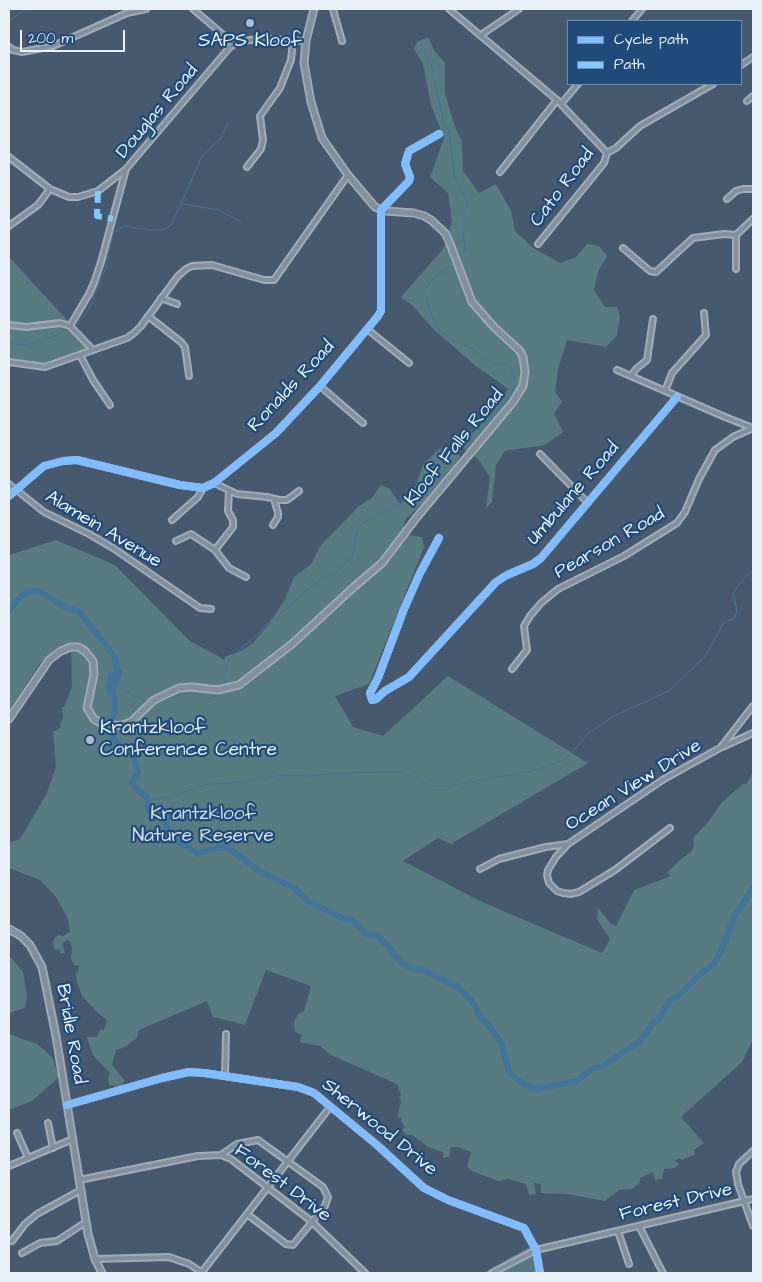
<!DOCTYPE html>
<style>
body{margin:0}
#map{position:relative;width:762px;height:1282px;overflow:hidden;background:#47596f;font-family:"Architects Daughter",sans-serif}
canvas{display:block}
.frame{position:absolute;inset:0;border:10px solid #e8f1f8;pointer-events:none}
.legend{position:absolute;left:567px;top:20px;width:175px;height:65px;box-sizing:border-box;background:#1f4a7a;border:1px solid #6f8dac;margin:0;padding:6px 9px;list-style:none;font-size:15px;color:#e8f1f8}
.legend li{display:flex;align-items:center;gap:10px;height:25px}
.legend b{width:25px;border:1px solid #6f8dac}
.scale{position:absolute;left:20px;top:30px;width:105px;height:22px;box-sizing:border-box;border:2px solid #e8f1f8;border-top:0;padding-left:6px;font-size:15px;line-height:18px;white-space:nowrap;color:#e8f1f8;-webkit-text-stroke:4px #1f4a7a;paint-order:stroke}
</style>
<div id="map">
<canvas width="762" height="1282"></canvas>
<div class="frame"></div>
<ul class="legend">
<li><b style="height:6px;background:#80bcff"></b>Cycle path</li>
<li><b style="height:6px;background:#80caff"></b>Path</li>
</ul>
<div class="scale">200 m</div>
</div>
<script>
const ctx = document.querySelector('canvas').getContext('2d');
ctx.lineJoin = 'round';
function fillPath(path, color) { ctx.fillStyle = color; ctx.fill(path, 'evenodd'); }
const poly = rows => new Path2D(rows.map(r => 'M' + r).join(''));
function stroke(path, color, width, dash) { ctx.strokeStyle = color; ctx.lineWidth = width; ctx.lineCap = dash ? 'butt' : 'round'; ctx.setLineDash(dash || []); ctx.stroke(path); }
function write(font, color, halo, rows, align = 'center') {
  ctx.font = font + ' "Architects Daughter",sans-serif'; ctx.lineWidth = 4.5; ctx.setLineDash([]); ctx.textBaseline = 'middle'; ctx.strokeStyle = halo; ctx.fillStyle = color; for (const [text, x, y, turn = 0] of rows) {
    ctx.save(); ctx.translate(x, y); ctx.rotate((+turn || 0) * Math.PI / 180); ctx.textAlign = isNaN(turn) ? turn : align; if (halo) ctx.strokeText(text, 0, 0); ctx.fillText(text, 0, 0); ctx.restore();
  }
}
fillPath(poly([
 [428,37,434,50,445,63,445,93,455,127,462,141,463,171,479,193,496,184,511,211,515,231,533,248,560,263,576,257,587,244,599,246,607,256,598,272,594,290,605,307,617,307,620,317,617,335,606,347,567,340,558,369,555,392,562,402,554,414,563,432,545,445,505,451,496,465,492,502,486,508,490,477,478,459,460,446,493,412,508,389,476,366,433,329,412,305,401,297,443,249,452,222,448,193,430,177,444,138,431,105,423,64,414,49,417,42],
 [9,257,67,320,91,349,44,366,9,360],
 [444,448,458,453,460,457,441,485,405,520,403,529,409,535,422,537,424,547,369,684,335,696,353,727,383,736,448,676,588,763,451,844,438,838,403,861,482,902,602,953,610,939,597,919,598,908,611,924,616,926,634,890,671,876,667,873,680,860,692,851,694,846,693,838,709,821,722,802,743,784,746,784,753,772,753,1039,742,1062,681,1117,704,1143,694,1150,695,1154,682,1160,679,1158,674,1161,680,1164,674,1168,664,1169,662,1179,655,1180,653,1172,640,1178,640,1183,632,1189,619,1190,605,1201,567,1194,541,1193,541,1184,534,1183,536,1194,529,1195,526,1184,508,1179,498,1181,472,1171,467,1167,471,1152,458,1147,451,1147,449,1157,443,1158,443,1152,428,1147,412,1135,407,1135,402,1130,405,1127,401,1121,401,1117,399,1118,397,1116,401,1102,399,1097,401,1095,397,1084,331,1055,320,1046,300,1042,302,1035,295,1032,294,1021,298,1014,304,1011,311,986,266,970,245,1025,213,1017,207,1001,139,1030,137,1038,125,1047,116,1050,112,1065,125,1081,120,1087,109,1085,108,1079,110,1073,93,1055,87,1037,97,1037,100,1030,104,1030,107,1020,98,1013,82,996,77,982,76,973,79,971,79,966,74,965,71,959,72,948,70,941,67,940,62,944,65,953,61,954,59,949,56,951,53,947,54,938,58,935,63,936,70,932,68,919,56,897,40,880,9,868,9,843,20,839,47,793,56,767,53,732,61,727,60,724,63,718,62,707,64,707,72,687,71,644,59,647,40,663,9,711,9,555,56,540,115,565,190,641,225,660,225,657,241,651,252,644,269,624,285,599,294,577,311,564,321,545,359,506,371,499,381,485,390,489,400,504,414,490,423,465,439,449],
 [9,955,23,972,27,996,25,1008,12,1012,9,1016],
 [9,1034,37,1044,52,1057,59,1077,32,1101,9,1110],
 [533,1245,540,1273,483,1273]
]), '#587a81');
fillPath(poly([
 [122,670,119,685,108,698,106,687,109,672,117,672]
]), '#42749a');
stroke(poly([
 [9,21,26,9],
 [422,49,431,65,443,119,449,131,455,178,468,203,462,220,465,249,459,258],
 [183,204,219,210,241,222],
 [78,323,89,309,105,270,113,235,118,229,124,226,152,230,165,229,172,224,202,156,220,139,229,122],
 [9,343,21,345,35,343,55,336,67,328],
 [225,686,225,672,228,660,257,635,269,622,285,610,318,581,336,572,352,557,357,533,362,523,392,508,398,501,418,490,428,475,432,463,467,436,478,423,487,422,491,419,499,408,511,397,515,378,509,366,488,361,470,347,462,345,450,339,441,332,433,319,425,294,426,289,430,282,454,262],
 [117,687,129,692,133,697,139,697,148,704],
 [152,705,178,695,194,693,209,698,220,695,225,691],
 [148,798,157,799,171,797,207,784,234,783,282,775,310,776,333,773,397,772,411,776,431,786,442,787,533,771,557,763,567,758,588,734,612,717,669,691,706,655,724,622,734,619,737,611,733,593,745,577,753,571]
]), '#42749a', 1);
stroke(poly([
 [9,611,20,597,28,592,35,591,42,593,67,608,79,611,115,657,117,672,114,678],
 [111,688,115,700,115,712,111,720,109,731,117,743,134,758,138,772,132,782,136,789,148,798,148,810,154,816,167,816,166,825,171,837,198,854,211,849,227,847,261,872,294,888,308,901,344,919,352,920,366,934,378,936,389,947,395,956,404,964,413,969,421,969,458,987,475,1005,478,1014,490,1027,501,1043,510,1074,524,1084,536,1089,577,1081,592,1069,604,1065,639,1042,653,1023,660,1018,670,1000,679,996,703,972,713,965,720,954,735,915,753,889]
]), '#42749a', 6);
const minor = poly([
 [193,9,234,44],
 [333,9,342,41],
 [449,9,557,100,607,153,604,163,538,244],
 [632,21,642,9],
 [481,35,519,9],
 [9,47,13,50,22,52,53,46,127,13,146,9],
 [741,65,753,57],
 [747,101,753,96],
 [561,104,578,84],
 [607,153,616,148,640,126,713,84],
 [9,157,50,189,69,197,78,197,98,191,125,170],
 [247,167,261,149,263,140,260,116,280,88,291,60,293,40],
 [500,172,557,100],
 [727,199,736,191,743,189,753,189],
 [9,226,38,205,50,189],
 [736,235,736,269],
 [623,248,650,271,656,272,693,238,724,234,736,235,753,219],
 [161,298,177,304],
 [148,316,181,342,185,347,189,376],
 [9,325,26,327,60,323,70,326],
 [367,329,409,363],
 [93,350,70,326,89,294,94,283,101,262,126,169,230,47,238,42,250,40,269,39,306,41],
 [80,355,93,380,110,405],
 [9,362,45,367,127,338,134,333,141,326,178,276,186,269,192,266,212,265,264,280,274,280,348,175],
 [617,370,725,417,753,428],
 [631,376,636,369,647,360,653,319],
 [320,386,363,423],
 [665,391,672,373,706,335,704,313],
 [540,454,588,503],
 [214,483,237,494,267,497,279,500,287,500,299,491],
 [9,484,44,512,89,534,113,548,200,608,211,609],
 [9,496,44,466,63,461,77,460,180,485,203,488,214,483,276,433,320,386,378,316,381,311,381,210,409,181,410,177,405,164,409,151,439,134],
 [172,520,198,497,203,488],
 [273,525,278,517,278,513,274,499],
 [439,538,420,573,404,609,378,678,370,693,372,700,376,699,385,691,409,677,496,582,507,575,533,564,541,558,677,397],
 [176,541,191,534,215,550,229,568,246,577],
 [215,550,233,527,233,520,228,511,229,491],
 [512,669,527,650,524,626,530,616,541,603,558,589,624,556,677,523,685,512,699,479,715,450,733,437,753,428],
 [721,747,753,706],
 [670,828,615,870,579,892,571,894,563,893,557,891,549,883,547,875,548,870,556,857,568,844,664,779,720,748,753,733],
 [480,869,499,859,546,847,568,844],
 [225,1076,226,1034],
 [67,1105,162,1078,189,1072,204,1073,298,1087,314,1093,377,1145,424,1188,448,1200,524,1228,536,1250,540,1273],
 [48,1123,53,1148],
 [17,1133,28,1158],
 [753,1151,739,1164,736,1172,738,1184,753,1226],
 [221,1155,237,1144,258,1140,323,1187,328,1197,325,1206,293,1245,286,1244,247,1214],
 [9,1166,73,1139],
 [79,1180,198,1156,221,1155,231,1159,311,1221,365,1273],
 [639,1226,663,1273],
 [618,1231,629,1264],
 [12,1241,25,1224,37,1214,81,1190],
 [22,1253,40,1243,57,1241,86,1222],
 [95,1259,169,1257,189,1264,203,1273],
 [202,1272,330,1107],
 [492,1273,536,1250,753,1199]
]);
const secondary = poly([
 [9,719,49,660,61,651,71,647,78,647,85,651,93,661,94,674,87,708,94,719,106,726,122,725,131,722,154,700,179,688,191,687,218,690,239,685,292,644,355,586,382,563,417,517,513,402,523,386,525,372,523,357,520,351,494,327,472,302,449,241,445,233,431,220,424,216,414,213,385,211,375,207,348,175,322,138,311,102,304,63,306,41,314,9],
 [9,929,21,936,30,945,42,967,56,1036,88,1234,95,1259,102,1273]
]);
stroke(minor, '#a2acb8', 8);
stroke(secondary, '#a2acb8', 9);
stroke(minor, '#828f9c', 4);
stroke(secondary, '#828f9c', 5.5);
stroke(poly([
 [98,191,97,216,113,219]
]), '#80caff', 6, [12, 6]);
stroke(poly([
 [9,496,44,466,63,461,77,460,180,485,203,488,214,483,276,433,320,386,378,316,381,311,381,210,409,181,410,177,405,164,409,151,439,134],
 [439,538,420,573,404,609,378,678,370,693,372,700,376,699,385,691,409,677,496,582,507,575,533,564,541,558,677,397],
 [67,1105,162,1078,189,1072,204,1073,298,1087,314,1093,377,1145,424,1188,448,1200,524,1228,536,1250,540,1273]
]), '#80bcff', 8);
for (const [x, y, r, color] of [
 [250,23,5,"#b0bcc8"],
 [90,740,5,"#b0bcc8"]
]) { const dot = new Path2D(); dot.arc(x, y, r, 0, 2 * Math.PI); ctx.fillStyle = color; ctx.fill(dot); stroke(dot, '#1f4a7a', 2); }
write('19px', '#e8f1f8', '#1f4a7a', [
 ["SAPS Kloof",250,42],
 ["Krantzkloof",100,729,"left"],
 ["Conference Centre",100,751,"left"]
]);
write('19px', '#e8f1f8', '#1f4a7a', [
 ["Douglas Road",158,112,-50],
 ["Cato Road",563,188,-53],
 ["Ronalds Road",292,387,-47],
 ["Kloof Falls Road",455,448,-51],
 ["Umbulane Road",574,494,-49],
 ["Alamein Avenue",103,530,31],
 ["Pearson Road",610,544,-30],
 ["Ocean View Drive",634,786,-32],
 ["Bridle Road",70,1034,80],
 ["Sherwood Drive",379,1128,39],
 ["Forest Drive",282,1184,37],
 ["Forest Drive",676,1203,-13]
]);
write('19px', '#d3e0e7', '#1f4a7a', [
 ["Krantzkloof",203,815],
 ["Nature Reserve",203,837]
]);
</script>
